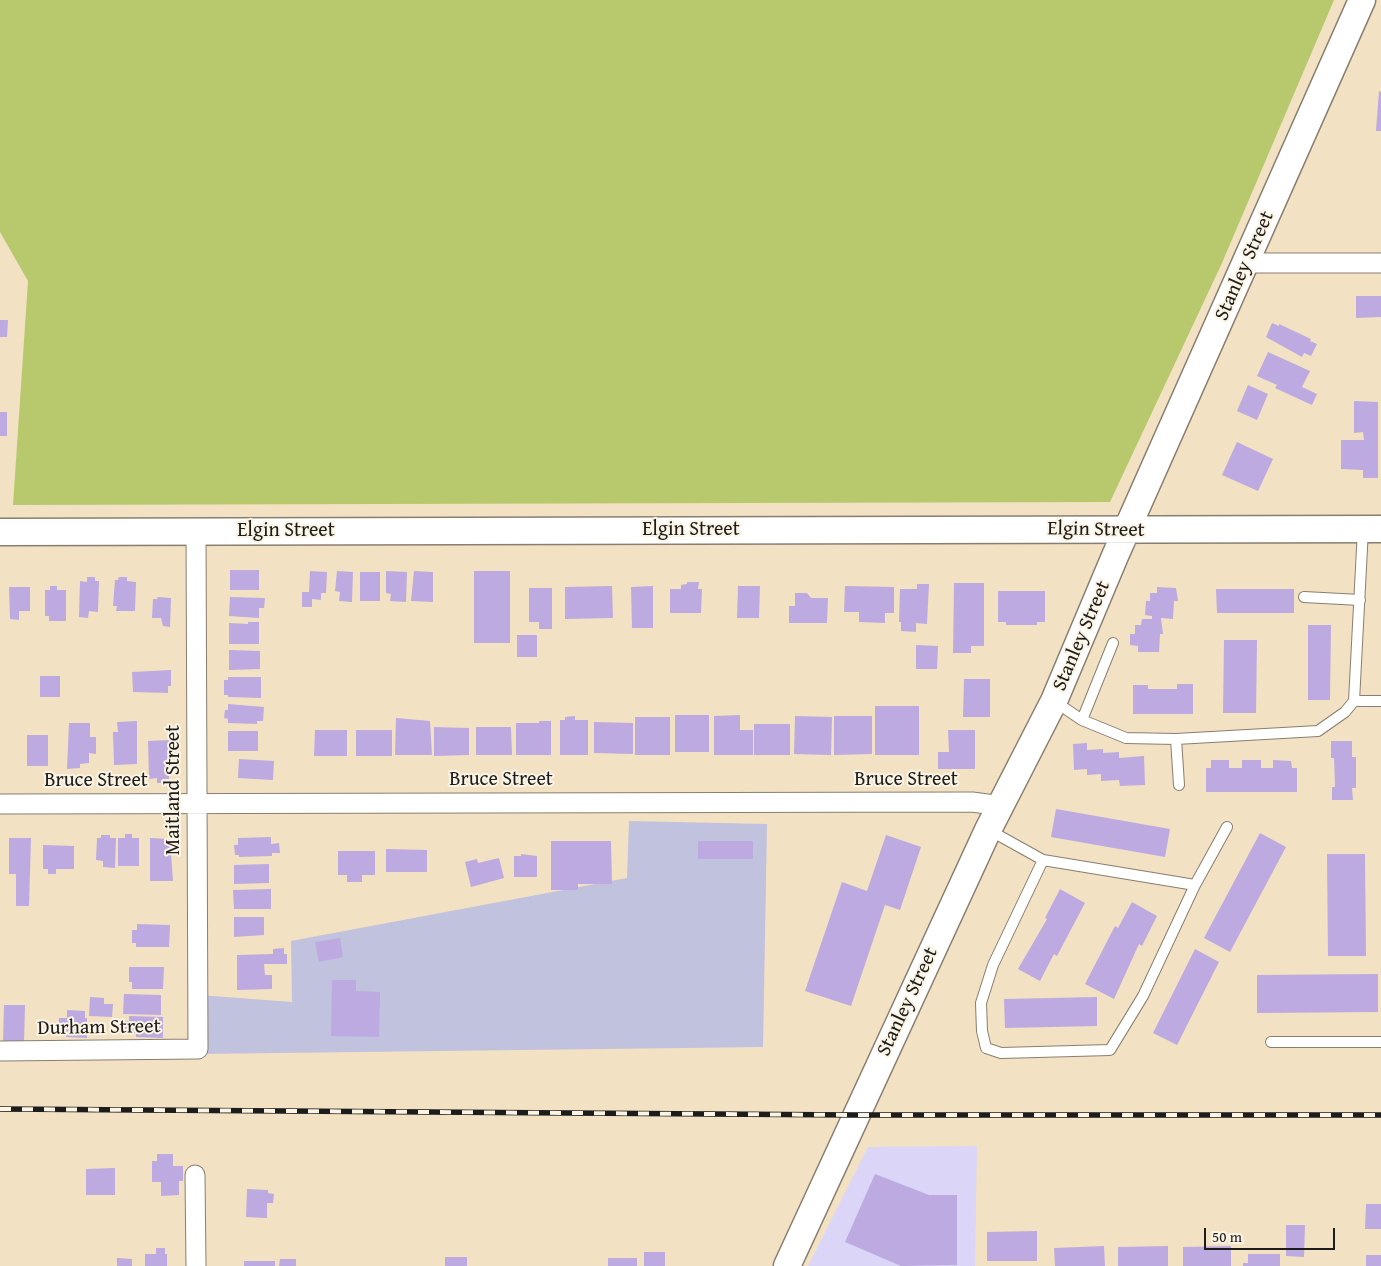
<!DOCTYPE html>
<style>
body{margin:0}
#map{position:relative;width:1381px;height:1266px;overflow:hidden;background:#f3e1c3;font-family:"Gentium Book Plus",serif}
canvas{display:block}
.scale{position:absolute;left:1204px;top:1228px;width:131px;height:22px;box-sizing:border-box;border:2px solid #1c1c1c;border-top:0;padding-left:6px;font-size:15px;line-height:18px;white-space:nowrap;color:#1c1c1c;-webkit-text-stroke:4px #fcf5e5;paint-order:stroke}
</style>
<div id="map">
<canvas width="1381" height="1266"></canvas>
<div class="scale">50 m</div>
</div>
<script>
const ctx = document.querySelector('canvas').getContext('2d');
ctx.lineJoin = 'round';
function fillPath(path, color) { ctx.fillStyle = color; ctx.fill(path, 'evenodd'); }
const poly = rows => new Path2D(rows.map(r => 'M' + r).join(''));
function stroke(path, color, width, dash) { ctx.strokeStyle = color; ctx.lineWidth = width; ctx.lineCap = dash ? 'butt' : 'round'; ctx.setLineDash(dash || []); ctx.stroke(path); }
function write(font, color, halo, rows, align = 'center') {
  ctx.font = font + ' "Gentium Book Plus",serif'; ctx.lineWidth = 4; ctx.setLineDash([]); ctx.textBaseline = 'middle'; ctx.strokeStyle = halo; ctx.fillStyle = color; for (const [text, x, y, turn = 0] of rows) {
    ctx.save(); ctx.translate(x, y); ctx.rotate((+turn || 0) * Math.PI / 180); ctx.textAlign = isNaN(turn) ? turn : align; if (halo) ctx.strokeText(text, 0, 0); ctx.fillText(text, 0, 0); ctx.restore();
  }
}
fillPath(poly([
 [977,1146,975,1266,808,1266,868,1147]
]), '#dbd6f7');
fillPath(poly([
 [629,821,767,824,763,1047,198,1054,199,995,292,1002,291,941,627,878]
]), '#c1c2dd');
fillPath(poly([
 [0,0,1334,0,1222,263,1110,502,13,505,28,281,0,232]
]), '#b7c96c');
fillPath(poly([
 [1379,91,1381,92,1381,131,1376,131],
 [1356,296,1381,296,1381,317,1356,318],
 [0,320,8,320,7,337,0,337],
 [1272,323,1279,326,1279,324,1311,339,1310,341,1317,344,1311,356,1304,353,1302,357,1266,337],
 [1268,352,1310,371,1302,387,1317,394,1312,405,1275,388,1277,385,1257,376],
 [1248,385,1268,394,1257,420,1237,411],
 [1354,401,1378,402,1378,478,1363,478,1363,470,1341,469,1341,440,1364,440,1363,432,1354,433],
 [0,412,7,412,7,436,0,436],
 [1237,442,1273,459,1258,491,1222,475],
 [230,570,259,570,259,590,230,590],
 [310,571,327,572,326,593,321,593,321,600,312,599,312,607,302,607,302,592,309,592],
 [337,571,353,572,352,602,339,601,340,592,335,591],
 [386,571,407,572,406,602,390,601,391,594,386,593],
 [414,571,433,572,433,602,411,601],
 [474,571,510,571,510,643,474,643],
 [360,572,380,572,380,601,360,601],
 [87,577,95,577,95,581,99,581,98,612,89,611,88,618,79,617,80,581,87,582],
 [119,577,127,577,127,581,136,582,135,611,116,611,117,606,113,606,115,580,118,580],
 [687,582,699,582,698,589,702,589,701,613,670,613,670,589,681,589,681,585,687,584],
 [954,583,984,583,984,646,971,646,971,653,953,653],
 [917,584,929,584,927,624,916,623,916,632,901,631,901,622,899,622,900,589,917,589],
 [50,586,57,586,57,590,66,590,66,621,49,621,49,616,45,616,45,590,50,590],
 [612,586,613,618,565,619,565,587],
 [653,586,653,628,632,628,631,587],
 [738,586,760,586,759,618,737,618],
 [845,586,894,587,894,613,885,613,885,623,859,622,859,612,844,612],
 [9,587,30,587,30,611,19,611,19,620,10,619],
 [1157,587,1176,588,1178,601,1174,601,1173,619,1161,618,1163,634,1160,634,1159,652,1138,652,1138,646,1130,645,1130,634,1135,634,1135,625,1141,625,1142,619,1152,619,1152,616,1145,615,1146,601,1150,601,1150,593,1157,593],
 [529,588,552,588,552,629,539,629,539,622,529,622],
 [1216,589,1294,589,1294,613,1217,613],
 [998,591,1045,591,1045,622,1037,622,1037,625,1006,625,1006,622,998,622],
 [795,593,807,593,811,598,828,598,827,623,789,623,789,606,795,606],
 [158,597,171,598,170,627,163,626,161,618,152,618,153,599,157,599],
 [230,597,265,598,264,608,259,608,259,618,229,616],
 [248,622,259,622,259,644,229,644,229,623,248,624],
 [1308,625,1331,625,1330,700,1308,700],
 [517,635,537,635,537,657,517,657],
 [1224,640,1257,640,1256,713,1223,713],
 [916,645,938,646,937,669,916,669],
 [229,650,260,651,260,669,229,670],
 [171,670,171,686,168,686,168,693,133,692,132,672],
 [40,676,60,676,60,697,40,697],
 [228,677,261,677,261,698,228,697,228,695,224,695,224,680,228,680],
 [964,679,990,679,990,717,963,717],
 [1177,684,1193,684,1193,714,1133,714,1133,685,1148,685,1148,689,1177,689],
 [228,704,264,707,263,721,257,721,257,724,228,723,228,719,224,718,225,710,228,710],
 [875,706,919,706,919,755,875,755],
 [675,715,709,715,709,752,675,752],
 [740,715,740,730,753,730,753,755,714,755,714,716],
 [575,716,575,720,588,720,588,755,560,755,560,720,565,720,565,717],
 [795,716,832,717,831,755,794,754],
 [834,716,872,716,872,754,834,755],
 [635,717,670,717,670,755,635,755],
 [396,718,430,721,432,755,395,755],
 [137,721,137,764,114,765,113,732,118,732,117,722],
 [539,721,551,721,551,755,516,755,516,723,539,723],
 [594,722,633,723,633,754,594,753],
 [69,723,90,723,90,737,96,737,96,754,89,753,89,763,80,764,80,768,67,769],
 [754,724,790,724,790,755,754,755],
 [434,727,469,728,469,755,434,756],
 [476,727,511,727,512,755,476,755],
 [315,730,347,730,347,756,314,756],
 [356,730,392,730,392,756,356,756],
 [948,730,975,730,975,769,938,769,938,752,949,752],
 [228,731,258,731,258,751,228,751],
 [27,735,48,735,48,766,27,766],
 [171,740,169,779,162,779,162,783,157,783,157,778,149,779,148,741],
 [1331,741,1352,741,1352,757,1356,757,1356,788,1352,788,1353,800,1332,800,1332,787,1335,787,1334,758,1331,758],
 [1087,743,1087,750,1103,749,1103,753,1119,752,1119,758,1144,756,1145,785,1120,786,1119,780,1101,781,1101,774,1087,775,1087,769,1074,770,1073,744],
 [239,759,274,761,273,780,238,778],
 [1211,760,1229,760,1229,768,1242,768,1242,760,1261,760,1261,768,1273,768,1273,760,1291,761,1292,768,1297,768,1297,792,1206,792,1206,768,1211,768],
 [1056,809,1170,829,1165,857,1051,837],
 [1260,833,1286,847,1230,952,1204,938],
 [125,834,132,834,132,838,139,838,139,866,118,866,118,838,125,838],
 [101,835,110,835,110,838,116,838,115,868,103,867,103,861,96,860,97,838,101,838],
 [886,835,921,847,900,910,885,905,851,1006,805,991,842,882,867,891],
 [271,837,271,844,279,843,280,853,272,853,272,856,239,857,239,855,235,855,234,845,238,845,238,838],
 [9,838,31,838,29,906,16,906,16,874,9,874],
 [150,838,170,839,173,881,150,881],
 [551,841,611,841,612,884,578,884,578,890,551,890],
 [698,841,753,841,753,859,698,859],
 [43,845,74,846,74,869,56,869,56,874,48,874,48,869,43,869],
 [386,849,427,850,427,872,386,872],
 [338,851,375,851,375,875,362,875,362,882,347,882,347,875,338,875],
 [521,854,537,856,537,877,514,877,514,856,521,856],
 [1327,854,1365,854,1366,956,1328,956],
 [499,858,504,878,471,887,465,862,477,859,478,863],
 [269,864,269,883,234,884,234,865],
 [271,889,271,909,234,909,233,890],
 [1060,889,1085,903,1057,956,1054,954,1040,981,1018,969,1047,919,1045,918],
 [1132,902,1157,916,1142,946,1139,944,1114,999,1085,984,1115,926,1118,928],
 [234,917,264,917,264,935,234,937],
 [137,924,170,925,169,947,136,947,136,943,132,943,132,930,137,930],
 [340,938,343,957,319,962,315,942],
 [284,948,284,954,287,954,287,964,264,964,265,975,272,975,272,989,237,990,237,955,273,954,273,949],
 [1195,949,1219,962,1177,1045,1153,1033],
 [129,967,164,967,163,989,132,989,132,982,129,982],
 [1378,974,1378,1012,1257,1013,1257,975],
 [332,980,356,980,356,991,380,992,379,1037,331,1036],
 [124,994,161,995,161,1015,123,1014],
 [90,997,104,998,104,1004,113,1004,112,1017,89,1016],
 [1097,997,1097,1026,1005,1028,1004,999],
 [4,1005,25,1005,24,1044,3,1043],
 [67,1010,85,1011,85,1018,87,1018,87,1038,66,1037,66,1032,58,1032,59,1018,67,1018],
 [129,1016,163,1017,163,1038,136,1037,136,1033,116,1033,117,1021,129,1021],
 [157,1154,173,1154,173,1166,183,1166,183,1181,179,1181,179,1195,161,1196,161,1182,152,1182,152,1161,157,1161],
 [115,1168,115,1195,86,1195,86,1169],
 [875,1174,929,1195,957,1195,957,1265,901,1266,845,1242],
 [247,1189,268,1190,268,1193,274,1194,273,1203,267,1203,267,1218,246,1217],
 [1366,1204,1381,1204,1381,1229,1365,1229],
 [1286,1225,1305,1225,1304,1257,1286,1256],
 [1037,1231,1037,1261,987,1261,987,1232],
 [1104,1246,1105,1266,1055,1266,1054,1248],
 [1168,1246,1168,1266,1118,1266,1118,1247],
 [1231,1246,1231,1266,1183,1266,1183,1247],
 [156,1248,165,1248,165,1254,167,1254,167,1266,145,1266,145,1254,156,1254],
 [644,1252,665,1252,665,1266,644,1266],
 [1248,1254,1280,1254,1280,1266,1243,1266,1243,1263,1248,1263],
 [1366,1255,1381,1255,1381,1266,1366,1266],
 [445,1257,467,1257,467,1266,445,1266],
 [117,1258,132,1259,132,1266,117,1266],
 [608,1258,637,1258,637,1266,608,1266],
 [280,1259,296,1259,296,1266,279,1266],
 [244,1261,275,1261,275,1266,244,1266]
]), '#bcaae0');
const lane = poly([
 [1304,597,1360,600],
 [1054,701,1082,720,1126,738,1176,739,1318,731,1345,712,1354,701,1363,529],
 [1354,701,1381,701],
 [1082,720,1113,643],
 [1176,739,1179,785],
 [989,830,1043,860,1195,885],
 [1043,860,993,965,981,1003,982,1031,986,1048,1001,1053,1110,1050,1143,996,1195,885,1227,827],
 [1271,1042,1381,1042]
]);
const street = poly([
 [1246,263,1381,263],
 [0,804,972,802,1002,806],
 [0,1051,198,1049,196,531],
 [195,1175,196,1266]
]);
const secondary = poly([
 [0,532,1381,529],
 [787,1266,988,830,1054,701,1115,556,1362,0]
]);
stroke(lane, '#887e70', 12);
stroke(street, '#887e70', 21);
stroke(secondary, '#887e70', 29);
stroke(lane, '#fff', 10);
stroke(street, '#fff', 19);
stroke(secondary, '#fff', 26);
const rail = poly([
 [0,1109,855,1115,1381,1115]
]);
stroke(rail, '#1c1c1c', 5.5);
stroke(rail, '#fcf5e5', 4, [11]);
write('20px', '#1c1c1c', '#fcf5e5', [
 ["Stanley Street",1245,266,-66],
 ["Elgin Street",691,530],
 ["Elgin Street",1096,530,1],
 ["Elgin Street",286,531],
 ["Stanley Street",1082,636,-67],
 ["Bruce Street",501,780],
 ["Bruce Street",906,780],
 ["Bruce Street",96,781],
 ["Maitland Street",174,790,-90],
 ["Stanley Street",908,1002,-65],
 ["Durham Street",99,1028,-1]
]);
</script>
